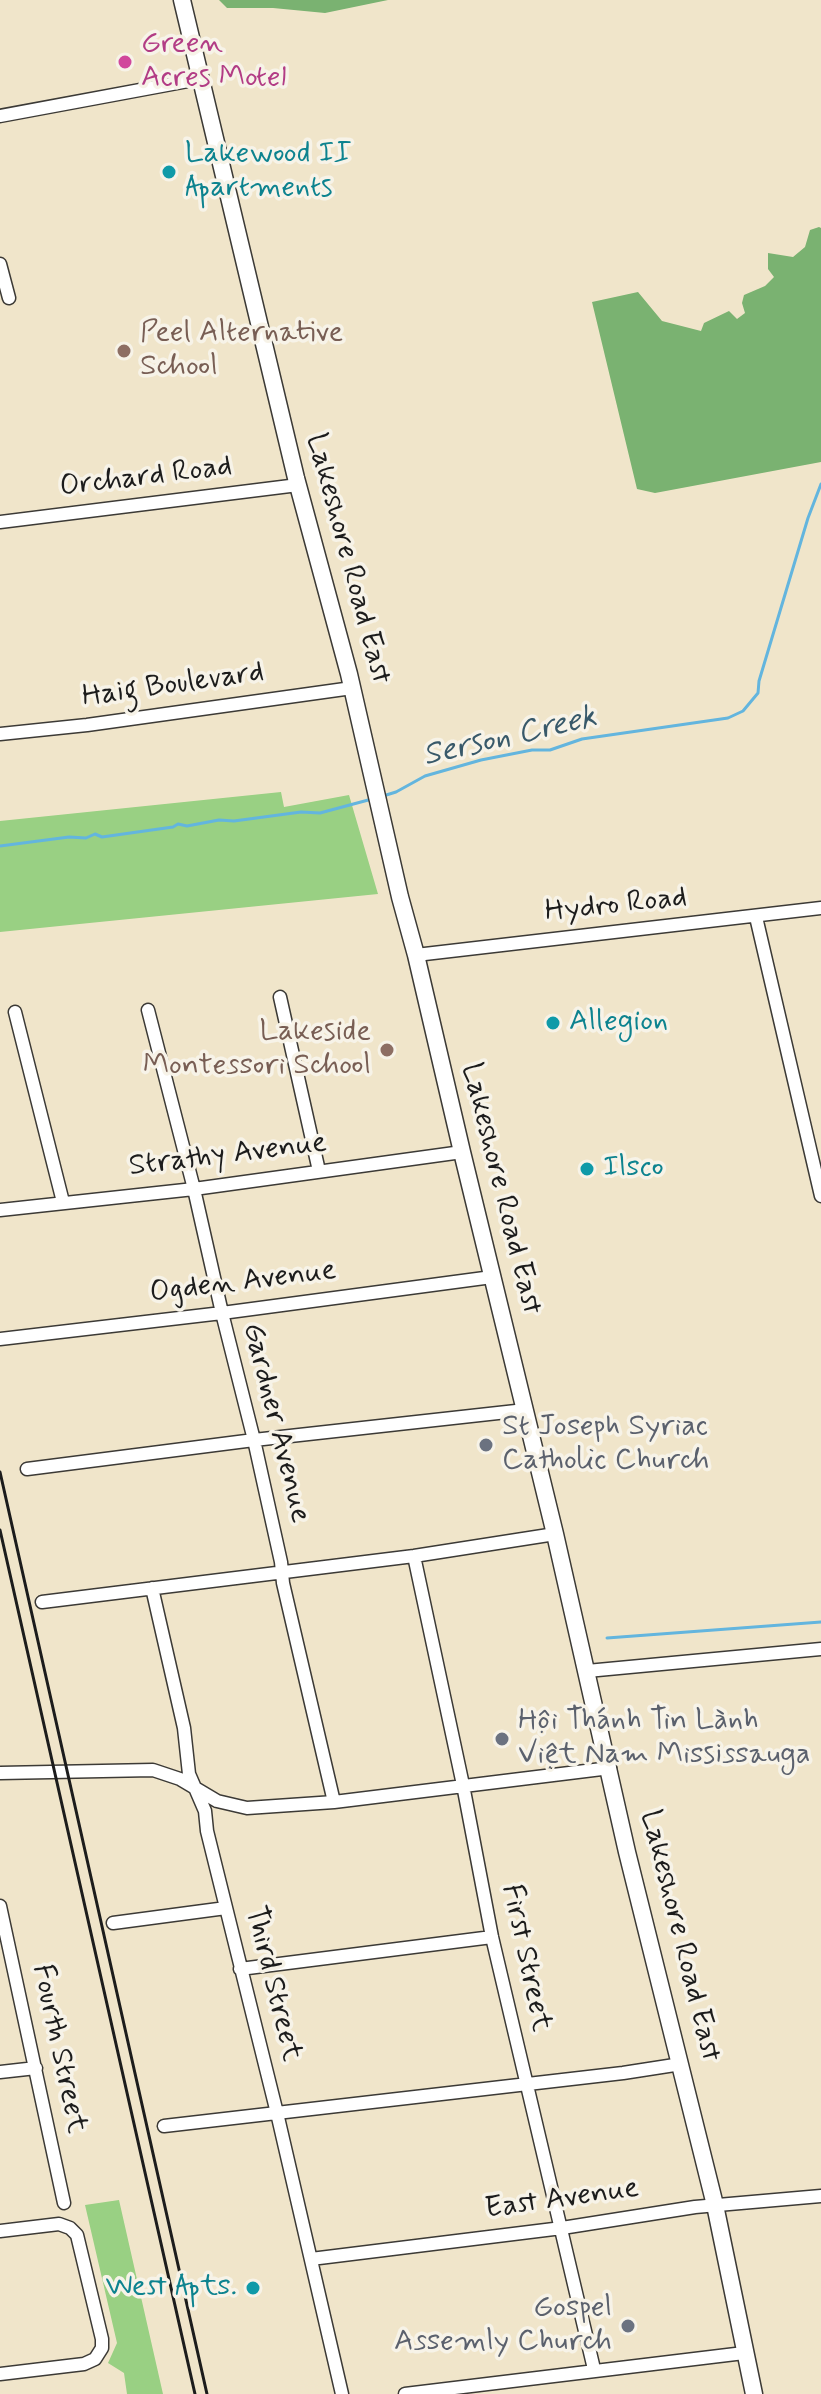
<!DOCTYPE html>
<meta charset="utf-8">
<style>
body{margin:0}
canvas{display:block;background:#f0e5ca}
</style>
<canvas width="821" height="2394"></canvas>
<script>
const ctx = document.querySelector('canvas').getContext('2d');
ctx.lineJoin = 'round';
function fillPath(path, color) { ctx.fillStyle = color; ctx.fill(path, 'evenodd'); }
const poly = rows => new Path2D(rows.map(r => 'M' + r).join(''));
function stroke(path, color, width, dash) { ctx.strokeStyle = color; ctx.lineWidth = width; ctx.lineCap = dash ? 'butt' : 'round'; ctx.setLineDash(dash || []); ctx.stroke(path); }
function write(font, color, halo, rows, align = 'center') {
  ctx.font = font + ' Mynerve,sans-serif'; ctx.lineWidth = 7; ctx.setLineDash([]); ctx.textBaseline = 'middle'; ctx.strokeStyle = halo; ctx.fillStyle = color; for (const [text, x, y, turn = 0] of rows) {
    ctx.save(); ctx.translate(x, y); ctx.rotate((+turn || 0) * Math.PI / 180); ctx.textAlign = isNaN(turn) ? turn : align; if (halo) ctx.strokeText(text, 0, 0); ctx.fillText(text, 0, 0); ctx.restore();
  }
}
fillPath(poly([
 [281,792,284,807,349,795,378,894,0,932,0,821],
 [119,2200,163,2394,127,2394,124,2373,108,2363,117,2343,85,2205]
]), '#99d083');
fillPath(poly([
 [219,0,388,0,325,13,273,8,227,8],
 [819,227,821,228,821,462,655,493,637,489,592,302,638,292,662,321,701,331,704,323,729,311,737,319,745,313,742,303,744,295,765,286,774,277,768,269,768,253,793,257,805,247,810,230]
]), '#7ab271');
stroke(poly([
 [383,796,396,792,425,776,481,760,532,750,550,750,582,739,728,718,743,711,758,693,759,681,808,518,821,484],
 [0,846,69,837,86,838,95,834,102,837,173,827,178,824,187,826,219,820,234,821,301,812,320,813,372,799],
 [607,1638,821,1622]
]), '#63b5de', 3);
const minor = poly([
 [0,116,199,79],
 [0,264,9,298],
 [0,522,298,485],
 [0,734,87,725,352,688],
 [756,917,821,1196],
 [416,955,821,908],
 [280,997,319,1171],
 [148,1010,194,1189,222,1313,254,1440,281,1562,283,1583,334,1802],
 [15,1012,63,1202],
 [0,1210,194,1189,462,1152],
 [0,1339,222,1313,492,1277],
 [27,1469,254,1440,525,1410],
 [414,1556,463,1785,492,1937,594,2369],
 [152,1588,184,1728,189,1774,205,1811,207,1831,277,2113,342,2394],
 [42,1602,414,1556,555,1534],
 [587,1671,821,1649],
 [0,1773,153,1770,180,1779,217,1801,247,1808,334,1802,610,1768],
 [0,1906,64,2203],
 [113,1923,226,1908],
 [240,1969,492,1937],
 [0,2072,36,2068],
 [164,2126,623,2073,681,2064],
 [0,2231,59,2224,70,2228,77,2235,102,2339,102,2348,95,2359,84,2364,0,2374],
 [311,2259,562,2228,695,2207,821,2196],
 [405,2394,744,2353]
]);
const major = poly([
 [182,0,296,478,349,674,400,897,416,955,462,1152,555,1534,627,1852,715,2205,754,2394]
]);
stroke(minor, '#3c3a36', 15);
stroke(major, '#3c3a36', 19);
stroke(minor, '#fff', 12);
stroke(major, '#fff', 16);
stroke(poly([
 [0,1472,207,2394],
 [0,1530,195,2394]
]), '#1c1c1c', 3);
for (const [x, y, r, color] of [
 [125,62,8,"#d1479c"],
 [169,172,8,"#0f9aa8"],
 [124,351,8,"#8d6e63"],
 [553,1023,8,"#0f9aa8"],
 [387,1050,8,"#8d6e63"],
 [587,1169,8,"#0f9aa8"],
 [486,1445,8,"#6b7280"],
 [502,1739,8,"#6b7280"],
 [253,2288,8,"#0f9aa8"],
 [628,2326,8,"#6b7280"]
]) { const dot = new Path2D(); dot.arc(x, y, r, 0, 2 * Math.PI); ctx.fillStyle = color; ctx.fill(dot); stroke(dot, '#f7f3e8', 3); }
write('30px', '#b23c85', '#f7f3e8', [
 ["Green",141,45],
 ["Acres Motel",141,79]
], 'left');
write('30px', '#0d838f', '#f7f3e8', [
 ["Lakewood II",185,155],
 ["Apartments",185,189],
 ["Allegion",569,1023],
 ["Ilsco",603,1169],
 ["West Apts.",237,2288,"right"]
], 'left');
write('30px', '#785e54', '#f7f3e8', [
 ["Peel Alternative",140,334],
 ["School",140,368],
 ["Lakeside",371,1033,"right"],
 ["Montessori School",371,1067,"right"]
], 'left');
write('30px', '#1c1c1c', '#f7f3e8', [
 ["Orchard Road",146,478,-7],
 ["Lakeshore Road East",347,559,75],
 ["Haig Boulevard",173,686,-8],
 ["Hydro Road",616,906,-6],
 ["Strathy Avenue",228,1156,-7],
 ["Lakeshore Road East",500,1189,76],
 ["Ogden Avenue",243,1283,-7],
 ["Gardner Avenue",275,1423,76],
 ["Lakeshore Road East",679,1936,76],
 ["First Street",525,1958,78],
 ["Third Street",272,1984,76],
 ["Fourth Street",58,2049,78],
 ["East Avenue",562,2200,-8]
]);
write('30px', '#5b616d', '#f7f3e8', [
 ["St Joseph Syriac",502,1428],
 ["Catholic Church",502,1462],
 ["Hội Thánh Tin Lành",518,1722],
 ["Việt Nam Mississauga",518,1756],
 ["Gospel",612,2309,"right"],
 ["Assemly Church",612,2343,"right"]
], 'left');
write('italic 32px', '#38596a', '#f7f3e8', [
 ["Serson Creek",510,738,-13]
]);
</script>
